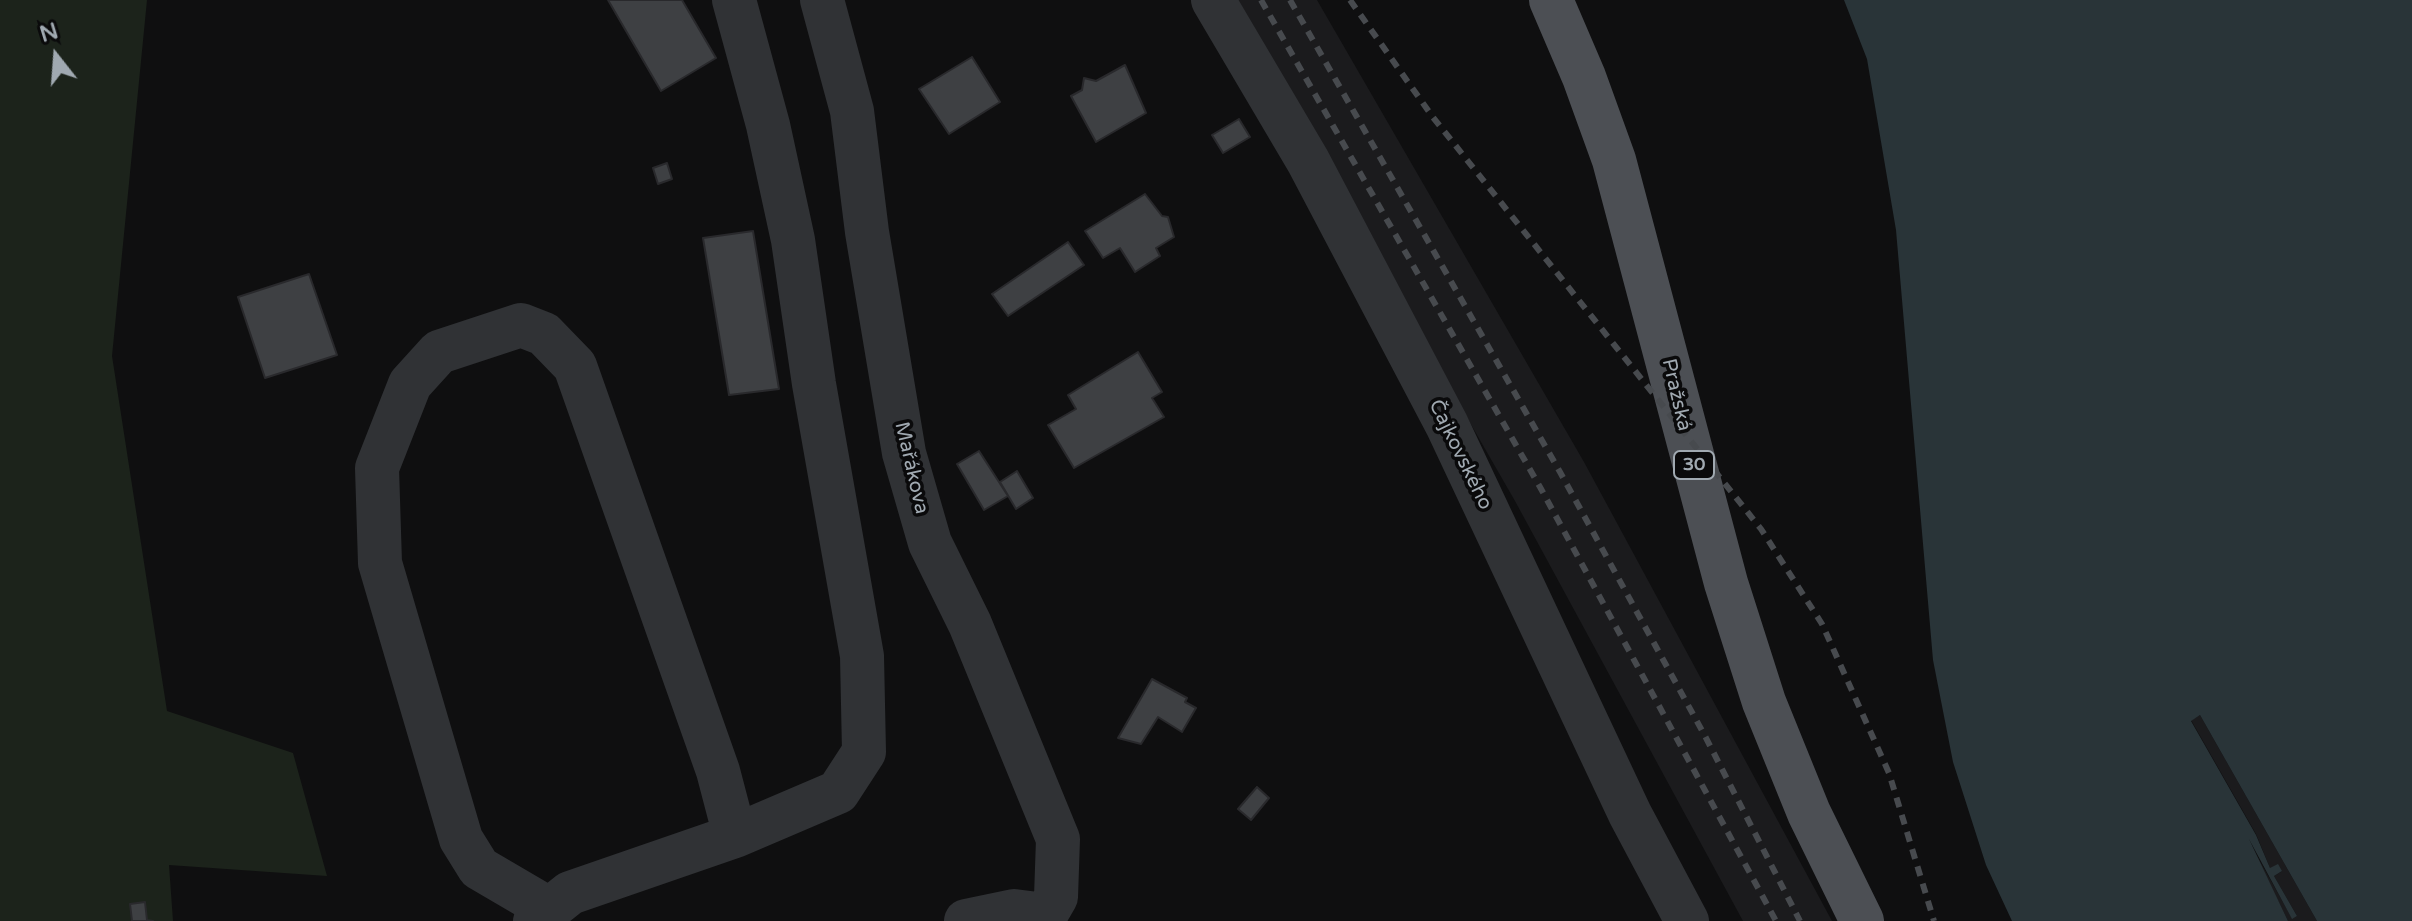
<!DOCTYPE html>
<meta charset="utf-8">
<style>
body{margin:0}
#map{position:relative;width:2412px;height:921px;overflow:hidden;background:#0f0f10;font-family:"Varela Round",sans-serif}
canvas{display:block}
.north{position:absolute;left:16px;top:16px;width:80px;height:80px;-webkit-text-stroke:6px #0a0a0b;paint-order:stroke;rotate:343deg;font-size:22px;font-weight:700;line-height:32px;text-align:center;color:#a0a9b1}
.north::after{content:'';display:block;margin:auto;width:28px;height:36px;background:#a0a9b1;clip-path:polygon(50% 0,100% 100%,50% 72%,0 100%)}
</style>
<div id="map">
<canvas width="2412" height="921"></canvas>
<div class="north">N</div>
</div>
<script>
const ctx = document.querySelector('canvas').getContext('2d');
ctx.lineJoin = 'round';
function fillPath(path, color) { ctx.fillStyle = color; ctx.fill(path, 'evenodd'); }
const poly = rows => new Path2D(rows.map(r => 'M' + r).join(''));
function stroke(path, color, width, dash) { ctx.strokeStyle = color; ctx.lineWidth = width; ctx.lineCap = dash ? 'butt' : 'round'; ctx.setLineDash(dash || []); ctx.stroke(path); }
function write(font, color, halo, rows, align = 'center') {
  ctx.font = font + ' "Varela Round",sans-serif'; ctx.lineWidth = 7; ctx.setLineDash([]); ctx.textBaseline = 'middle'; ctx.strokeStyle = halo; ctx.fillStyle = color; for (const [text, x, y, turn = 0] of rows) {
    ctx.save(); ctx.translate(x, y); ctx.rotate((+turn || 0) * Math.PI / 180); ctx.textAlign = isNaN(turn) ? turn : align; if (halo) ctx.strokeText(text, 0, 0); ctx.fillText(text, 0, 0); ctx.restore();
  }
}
fillPath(poly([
 [1227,0,1317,0,1584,462,1832,921,1743,921,1515,501],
 [2200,715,2317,921,2288,921,2248,840,2292,918,2297,916,2274,876,2282,871,2270,868,2256,834,2191,720]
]), '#1b1b1d');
fillPath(poly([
 [0,0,147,0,112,356,167,711,293,753,327,876,169,865,173,921,0,921]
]), '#1c231b');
fillPath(poly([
 [1844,0,2412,0,2412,921,2317,921,2200,715,2191,721,2256,835,2270,868,2278,864,2282,871,2274,876,2297,916,2292,919,2249,839,2288,921,2012,921,1986,865,1953,762,1933,660,1896,230,1867,59]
]), '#293438');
const building = poly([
 [608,0,682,0,716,58,661,91,608,0],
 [972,57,1000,102,949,134,919,89,972,57],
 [1125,65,1146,113,1096,142,1071,96,1082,90,1084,78,1096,81,1125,65],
 [1239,119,1250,137,1223,153,1212,135,1239,119],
 [667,163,672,179,658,184,653,168,667,163],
 [1145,194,1162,216,1168,217,1174,237,1156,248,1160,256,1135,272,1120,248,1103,258,1085,231,1145,194],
 [753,231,779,389,729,395,703,238,753,231],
 [1068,242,1084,265,1008,316,992,294,1068,242],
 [309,274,337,355,265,378,238,297,309,274],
 [1138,352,1162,392,1152,398,1164,417,1074,468,1048,425,1076,409,1068,395,1138,352],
 [979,451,1008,496,984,510,957,464,979,451],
 [1017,471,1033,498,1016,509,1000,482,1017,471],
 [1152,679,1187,698,1185,702,1196,708,1182,732,1158,717,1141,744,1118,738,1152,679],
 [1257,787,1269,798,1251,820,1238,809,1257,787],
 [145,902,147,920,153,921,132,921,130,904,145,902]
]);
fillPath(building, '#3e4043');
stroke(building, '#29292c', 2);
stroke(poly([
 [822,0,852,111,867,232,904,453,930,543,970,624,1058,839,1056,897,1042,921],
 [1213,0,1308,161,1447,425,1630,814,1687,921],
 [549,909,479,868,461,839,380,563,377,468,410,384,439,352,521,325,544,334,575,366,718,771,735,836],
 [535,921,570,893,735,836,838,792,864,752,862,656,814,384,793,240,768,125,734,0],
 [966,921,1014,911,1045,915]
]), '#303235', 44);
stroke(poly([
 [1551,0,1584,77,1614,160,1726,583,1764,702,1809,813,1862,921]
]), '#4c4f54', 44);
stroke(poly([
 [1261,0,1540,487,1776,921],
 [1290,0,1560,472,1705,736,1800,921],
 [1350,0,1432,116,1761,529,1822,624,1889,773,1934,921]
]), '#474a4e', 6, [10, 8]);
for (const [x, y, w] of [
 [1694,465,40]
]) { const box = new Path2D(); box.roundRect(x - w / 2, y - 14, w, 28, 6); ctx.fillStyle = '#0a0a0b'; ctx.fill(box); stroke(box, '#a0a9b1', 2); }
write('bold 18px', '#a0a9b1', null, [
 ["30",1694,465]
]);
write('20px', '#a0a9b1', '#0a0a0b', [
 ["Pražská",1676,395,77],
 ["Čajkovského",1460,455,64],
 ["Mařákova",911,468,77]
]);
</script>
